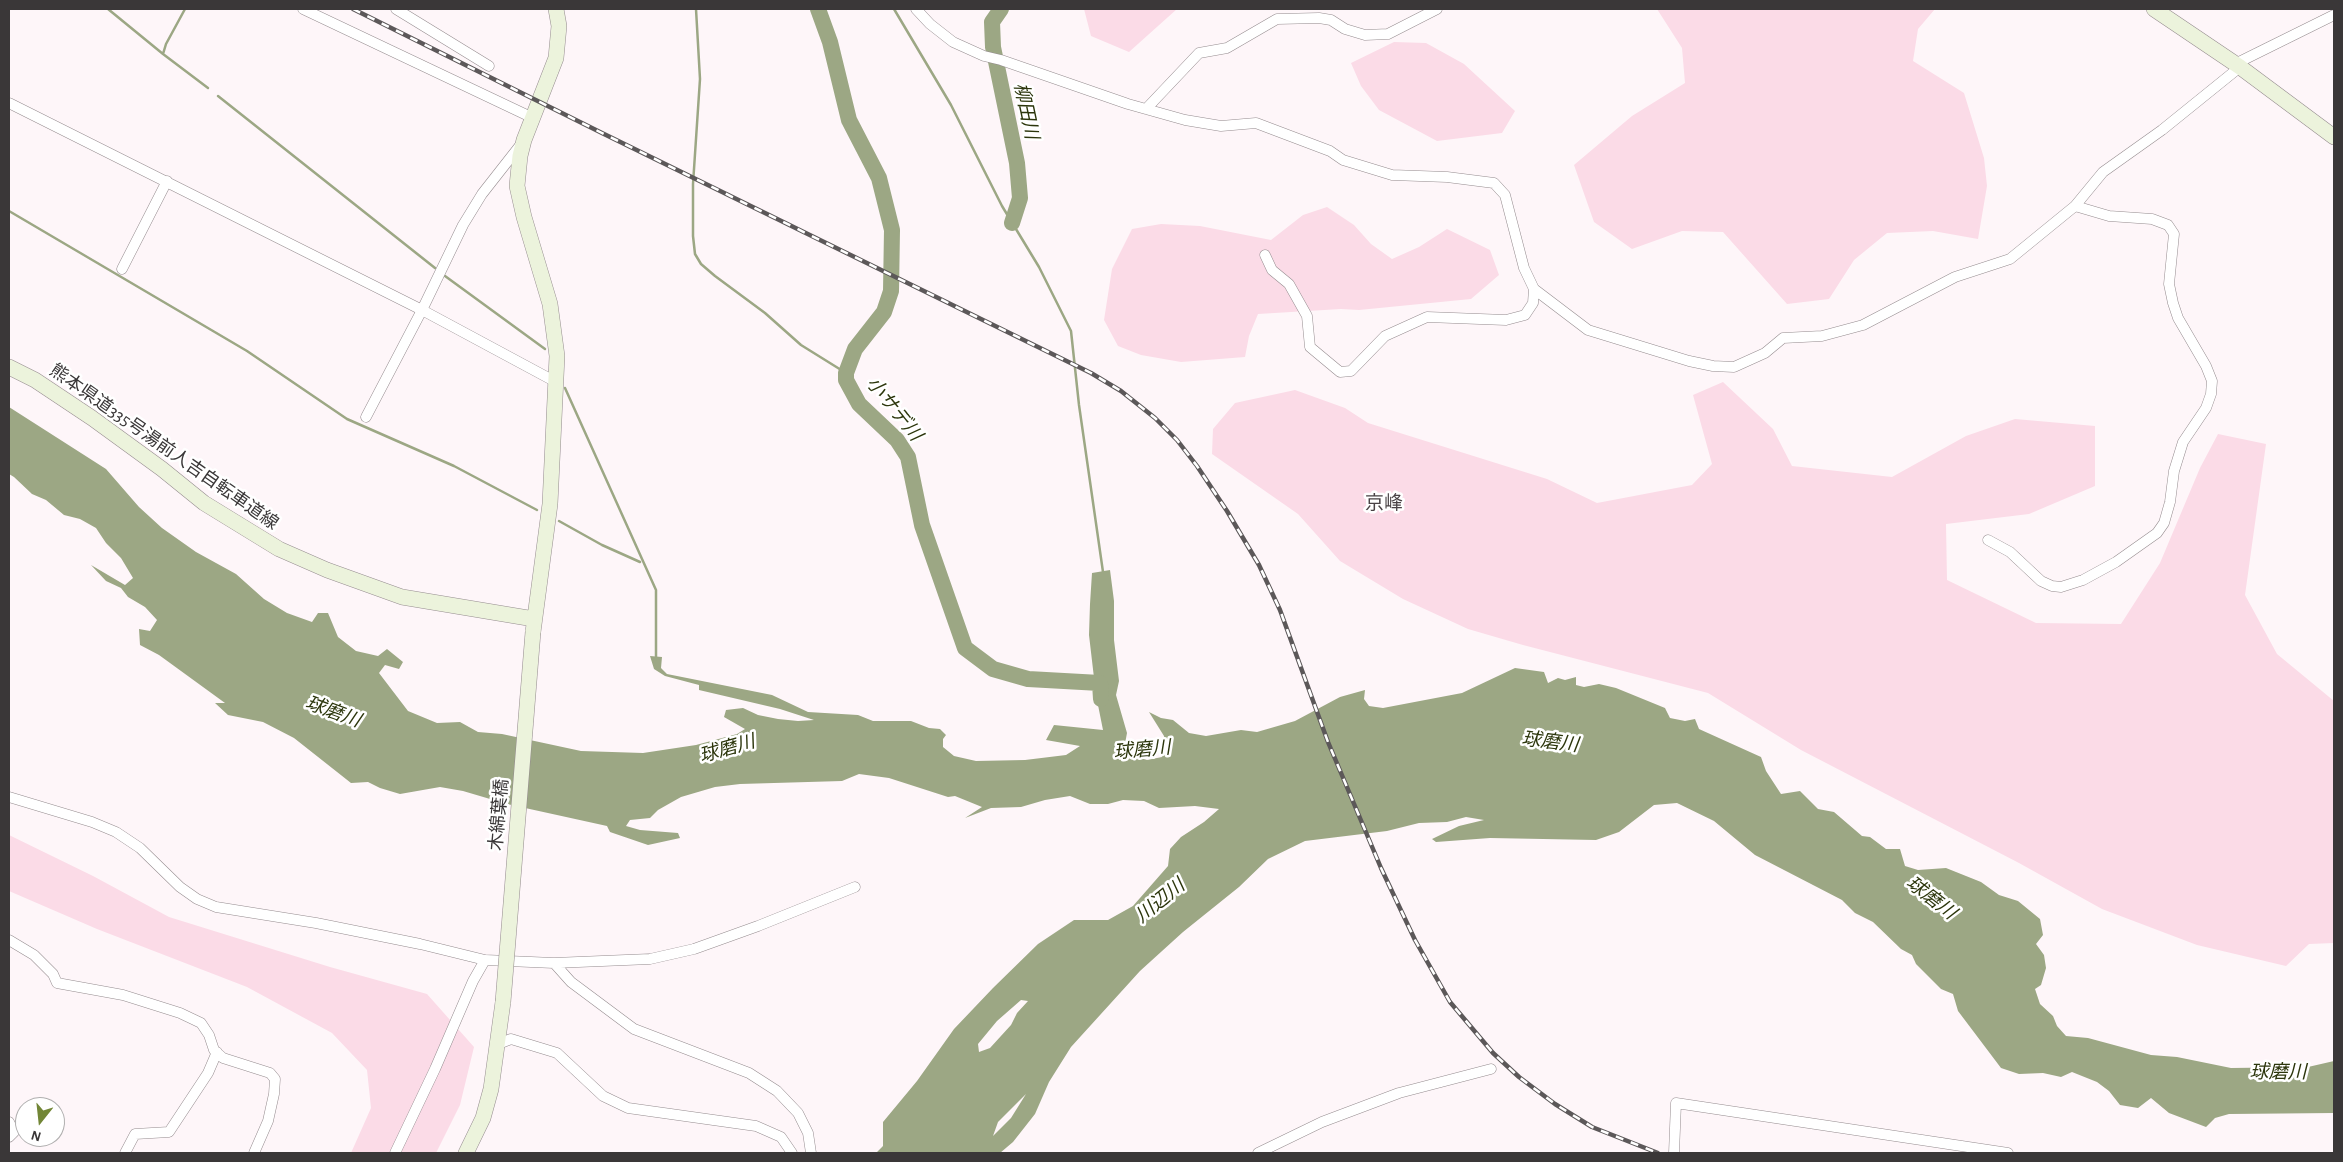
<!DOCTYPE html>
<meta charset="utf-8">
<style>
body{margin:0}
#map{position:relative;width:2343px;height:1162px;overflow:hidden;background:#fef6f9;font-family:"Alegreya Sans",sans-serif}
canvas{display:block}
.frame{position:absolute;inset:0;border:10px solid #3a3738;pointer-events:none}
.north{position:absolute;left:15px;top:1097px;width:50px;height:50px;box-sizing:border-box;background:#fff;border:1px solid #b0afaf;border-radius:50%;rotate:196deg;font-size:14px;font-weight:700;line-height:20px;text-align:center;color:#3a3738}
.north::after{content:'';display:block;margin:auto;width:18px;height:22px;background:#728636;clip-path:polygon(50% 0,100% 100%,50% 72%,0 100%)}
</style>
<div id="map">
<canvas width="2343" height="1162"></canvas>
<div class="frame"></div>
<div class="north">N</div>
</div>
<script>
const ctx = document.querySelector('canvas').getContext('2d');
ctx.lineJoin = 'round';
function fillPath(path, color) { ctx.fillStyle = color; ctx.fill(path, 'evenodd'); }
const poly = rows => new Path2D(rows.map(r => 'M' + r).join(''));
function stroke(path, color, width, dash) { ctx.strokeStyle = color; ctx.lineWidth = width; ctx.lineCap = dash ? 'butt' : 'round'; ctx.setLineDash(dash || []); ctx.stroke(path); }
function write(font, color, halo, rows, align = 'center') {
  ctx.font = font + ' "Alegreya Sans","Noto Sans JP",sans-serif'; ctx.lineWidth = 5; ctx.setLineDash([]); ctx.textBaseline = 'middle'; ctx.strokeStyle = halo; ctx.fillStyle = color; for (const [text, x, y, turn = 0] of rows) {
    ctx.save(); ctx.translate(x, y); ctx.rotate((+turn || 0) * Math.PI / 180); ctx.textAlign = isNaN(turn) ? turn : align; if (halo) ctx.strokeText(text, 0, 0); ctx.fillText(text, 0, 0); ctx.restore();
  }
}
fillPath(poly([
 [1084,9,1177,9,1129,52,1091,36],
 [1657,9,1935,9,1918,29,1913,61,1964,93,1984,158,1987,186,1978,239,1933,231,1887,233,1854,260,1829,299,1787,304,1723,232,1682,231,1632,249,1594,222,1574,165,1632,116,1685,83,1682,48],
 [1394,42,1426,43,1464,64,1515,111,1502,133,1437,141,1379,110,1361,86,1351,63],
 [1327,207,1354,225,1371,244,1392,259,1419,247,1447,229,1490,250,1499,275,1471,299,1359,310,1341,309,1258,314,1249,336,1245,357,1181,362,1141,355,1118,346,1104,320,1112,269,1132,229,1161,224,1200,226,1271,240,1303,215],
 [1723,382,1773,429,1792,466,1892,477,1966,436,2015,419,2095,426,2095,486,2029,514,1946,524,1947,580,2036,623,2121,624,2160,563,2200,468,2218,434,2266,444,2245,595,2277,654,2334,701,2334,943,2309,944,2286,966,2197,945,2102,909,2019,863,1801,750,1708,693,1523,645,1468,629,1403,599,1340,561,1298,514,1212,454,1213,429,1235,403,1295,390,1345,408,1368,423,1547,479,1597,503,1692,485,1712,464,1693,395],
 [9,835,93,876,169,917,330,967,427,994,474,1047,460,1105,436,1153,351,1153,371,1108,367,1070,332,1033,247,987,97,929,9,891]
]), '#fbdbe7');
fillPath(poly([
 [9,407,106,469,139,507,162,528,196,552,236,574,264,599,287,613,312,622,318,613,328,613,338,637,356,651,378,656,387,649,403,662,399,669,385,665,379,673,408,711,437,723,460,722,478,732,502,734,581,751,643,753,696,745,737,734,745,729,724,717,726,710,743,708,758,715,778,719,798,721,814,720,780,709,699,690,699,685,665,676,654,669,650,656,662,657,661,668,667,674,772,695,808,712,858,715,873,721,911,721,929,728,940,729,946,735,943,739,943,747,954,756,976,761,1025,760,1066,755,1080,746,1046,740,1054,725,1103,730,1096,695,1089,635,1090,604,1092,573,1110,570,1114,601,1114,640,1119,681,1116,695,1127,733,1124,749,1134,756,1147,760,1162,757,1161,749,1166,747,1164,736,1149,712,1161,718,1173,720,1189,733,1206,736,1241,730,1257,732,1295,721,1340,697,1365,690,1364,699,1369,706,1383,708,1462,693,1515,668,1544,672,1548,683,1558,678,1565,680,1576,677,1576,685,1584,687,1599,684,1616,688,1665,708,1670,718,1685,721,1695,719,1699,729,1761,757,1766,771,1781,794,1800,791,1818,809,1834,812,1862,836,1870,837,1886,849,1900,849,1905,866,1918,870,1946,868,1981,882,1999,895,2018,901,2040,919,2043,935,2036,944,2044,955,2046,968,2041,985,2035,989,2040,1004,2053,1016,2057,1026,2066,1036,2088,1038,2151,1055,2177,1057,2231,1068,2308,1067,2334,1061,2334,1113,2229,1114,2215,1118,2206,1127,2169,1113,2151,1098,2138,1108,2120,1105,2109,1091,2097,1082,2072,1072,2061,1077,2043,1073,2019,1074,2001,1068,1958,1011,1953,994,1941,989,1916,964,1912,955,1901,949,1873,922,1855,913,1842,900,1755,855,1714,821,1677,803,1654,805,1619,832,1596,840,1490,838,1436,842,1432,839,1459,826,1484,820,1466,817,1447,822,1419,823,1387,831,1305,841,1268,859,1239,887,1183,932,1140,971,1071,1047,1049,1082,1035,1114,1013,1142,1000,1153,876,1153,883,1146,883,1122,917,1081,954,1029,993,988,1038,944,1074,920,1108,920,1133,906,1168,866,1170,849,1181,837,1204,822,1219,809,1195,806,1159,808,1144,801,1123,800,1108,804,1090,804,1070,796,1045,800,1021,807,991,808,965,818,982,807,955,796,948,797,889,778,859,774,842,781,740,784,715,787,681,797,658,810,650,818,630,820,626,826,640,830,678,833,680,838,648,845,610,832,607,826,507,804,463,791,440,787,400,794,380,788,368,782,351,783,294,738,263,722,228,715,215,703,225,703,159,655,140,645,139,629,150,631,157,620,145,607,128,597,121,588,106,581,91,565,125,585,133,578,121,558,106,543,96,528,80,519,64,515,46,500,32,494,14,477,9,474],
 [1021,1000,1028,1001,1017,1013,1011,1025,990,1048,979,1052,978,1044,997,1021],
 [1026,1094,1011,1118,993,1136,998,1122]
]), '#9ca784');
stroke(poly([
 [108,9,163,54,208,88],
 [696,9,700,79,693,184,693,236,695,254,701,264,715,276,765,313,801,345,846,373],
 [894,9,951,105,1002,206,1039,267,1071,331,1079,405,1103,572],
 [163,54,166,44,185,9],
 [218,96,435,268],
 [9,211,247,351,347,419,454,466,537,510],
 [445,276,545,349],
 [565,388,656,590,656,659],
 [559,521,602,545,640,562]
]), '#9ca784', 2.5);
stroke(poly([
 [818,9,830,42,849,120,879,178,892,230,891,291,884,312,855,349,846,373,846,380,859,404,897,440,908,457,922,525,965,648,993,669,1028,679,1100,683,1101,699],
 [1001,9,992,22,993,47,1017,163,1020,198,1012,223]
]), '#9ca784', 16);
const street = poly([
 [303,9,533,118],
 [396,9,489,66],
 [916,9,930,24,953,42,984,56,1001,60,1128,104,1185,120,1221,126,1256,123,1330,151,1343,160,1392,175,1447,177,1494,183,1505,195,1524,268,1534,289,1588,330,1689,361,1713,366,1734,367,1765,353,1783,338,1822,336,1863,325,1955,277,2010,259,2075,206,2103,172,2162,130,2240,67],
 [2235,64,2334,15],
 [9,103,422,310,556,382],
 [1146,109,1199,53,1227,48,1277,19,1319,18,1331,20,1345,29,1365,35,1388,34,1437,9],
 [1265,255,1272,270,1289,284,1307,316,1310,347,1340,372,1351,371,1385,336,1427,317,1506,320,1525,315,1533,303,1534,289],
 [122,269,167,181],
 [366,417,422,310,463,225,482,194,522,143],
 [1988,540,2010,552,2041,581,2052,586,2061,587,2083,580,2116,562,2157,533,2164,523,2170,502,2174,471,2183,442,2206,408,2211,394,2212,381,2206,366,2178,318,2173,303,2169,284,2174,234,2168,225,2152,219,2109,216,2075,206],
 [9,797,92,822,116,832,140,848,180,887,197,899,216,907,316,923,420,944,485,960,554,963,650,959,694,949,758,926,855,887],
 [9,940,34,955,53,974,57,983,123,995,180,1013,201,1023,209,1035,214,1050,223,1058,270,1073,275,1079,274,1094,268,1121,254,1153],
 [554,963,571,982,634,1029,749,1073,777,1091,798,1113,808,1133,811,1153],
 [498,1044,511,1039,557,1053,603,1096,628,1108,756,1126,781,1137,792,1153],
 [9,1122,14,1132,9,1137],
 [125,1153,135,1134,169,1132,208,1073,217,1052],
 [395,1153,435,1069,473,981,485,960],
 [1258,1153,1322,1122,1399,1093,1491,1069],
 [1674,1153,1676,1103,2008,1153]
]);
const secondary = poly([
 [2154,9,2240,67,2334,137],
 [9,367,35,380,92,418,162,469,204,503,279,549,327,570,402,597,534,619],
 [533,632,550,504,557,356,550,304,524,217,517,186,520,156,524,140,556,58,559,26,556,9],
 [466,1153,483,1118,491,1089,503,1002]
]);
stroke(street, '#958c8f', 11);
stroke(secondary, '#958c8f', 16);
stroke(street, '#fff', 10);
stroke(secondary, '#ecf3dc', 15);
const rail = poly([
 [353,9,604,134,1091,373,1121,391,1155,418,1177,440,1197,466,1227,511,1259,565,1280,610,1328,742,1381,868,1415,940,1450,1002,1493,1053,1519,1077,1555,1104,1592,1127,1658,1153]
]);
stroke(rail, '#5c5859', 4.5);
stroke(rail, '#fff', 2.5, [8]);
const secondaryBridge = poly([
 [503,1002,533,632]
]);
stroke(secondaryBridge, '#958c8f', 16, []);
stroke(secondaryBridge, '#ecf3dc', 15);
write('18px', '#3a3738', '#fff', [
 ["熊本県道335号湯前人吉自転車道線",164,447,35],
 ["木綿葉橋",499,815,-85]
]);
write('italic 19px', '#2c360c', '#fff', [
 ["柳田川",1026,111,78],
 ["小サデ川",894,409,51],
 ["球磨川",333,712,20],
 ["球磨川",1550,742,7],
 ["球磨川",727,749,-16],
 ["球磨川",1142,750,-5],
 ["球磨川",1931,898,38],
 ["川辺川",1160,901,-39],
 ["球磨川",2278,1072]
]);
write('19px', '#494245', '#fff', [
 ["京峰",1384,503]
]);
</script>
